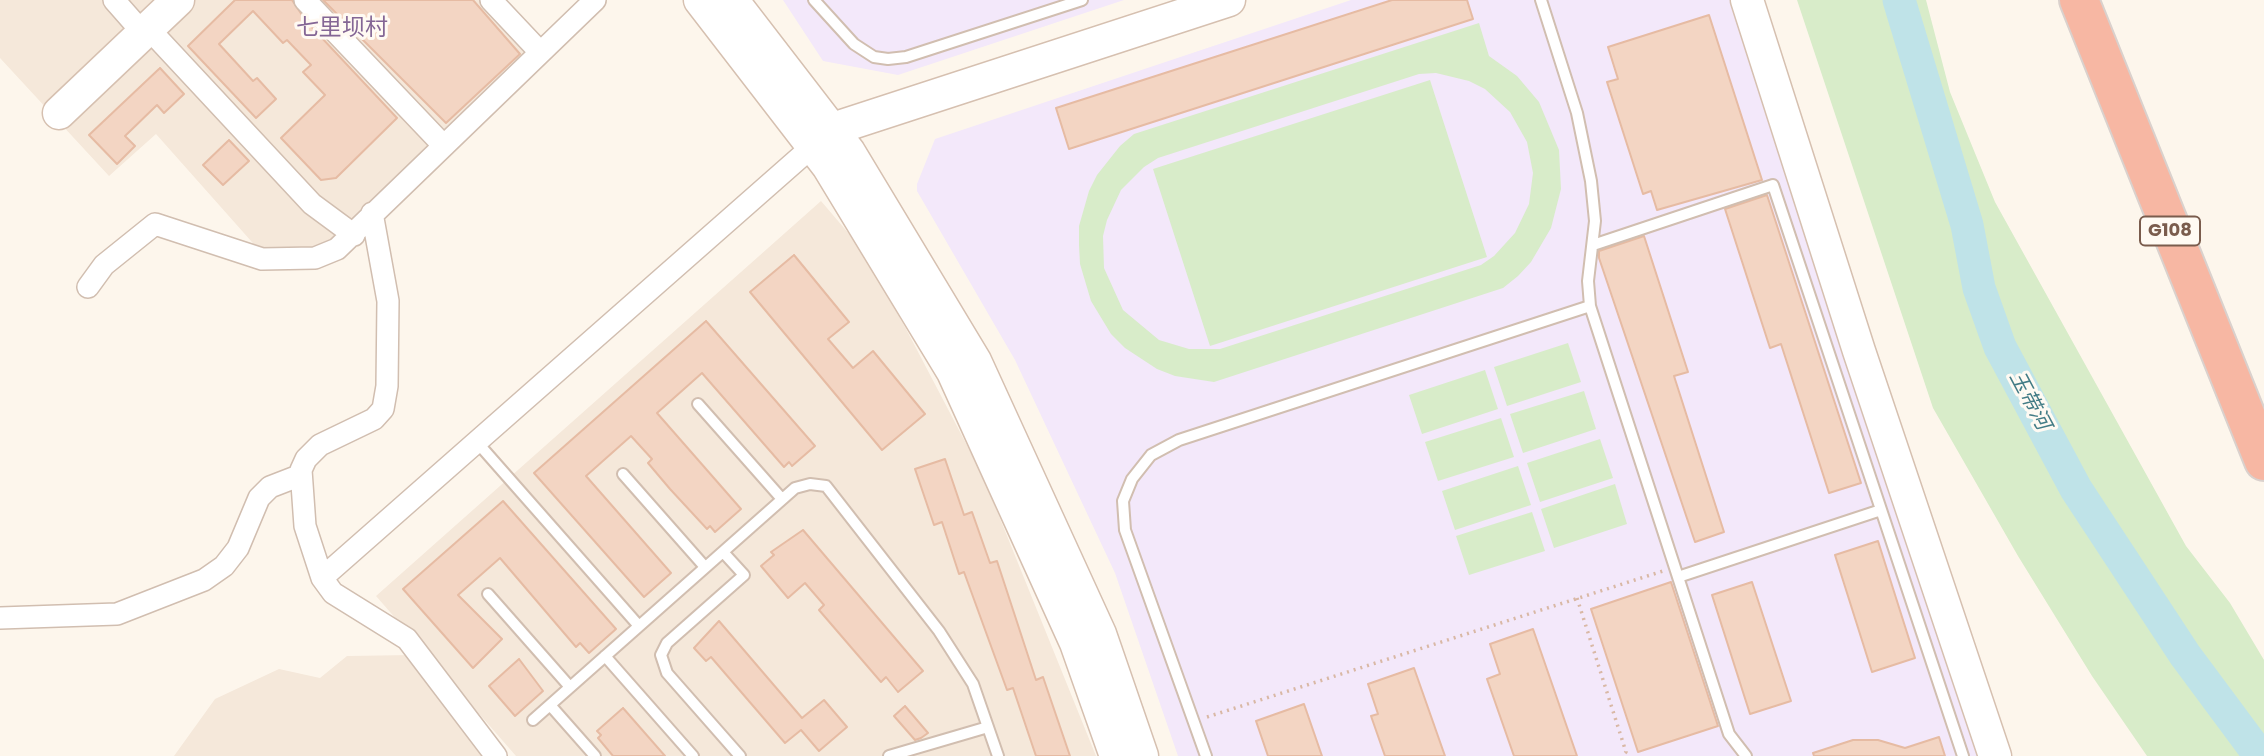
<!DOCTYPE html>
<meta charset="utf-8">
<style>
body{margin:0}
canvas{display:block;background:#fdf6ec}
</style>
<canvas width="2264" height="756"></canvas>
<script>
const ctx = document.querySelector('canvas').getContext('2d');
ctx.lineJoin = 'round';
function fillPath(path, color) { ctx.fillStyle = color; ctx.fill(path, 'evenodd'); }
const poly = rows => new Path2D(rows.map(r => 'M' + r).join(''));
function stroke(path, color, width, dash) { ctx.strokeStyle = color; ctx.lineWidth = width; ctx.lineCap = dash ? 'butt' : 'round'; ctx.setLineDash(dash || []); ctx.stroke(path); }
function write(font, color, halo, rows, align = 'center') {
  ctx.font = font + ' Poppins,"Noto Sans SC",sans-serif'; ctx.lineWidth = 6; ctx.setLineDash([]); ctx.textBaseline = 'middle'; ctx.strokeStyle = halo; ctx.fillStyle = color; for (const [text, x, y, turn = 0] of rows) {
    ctx.save(); ctx.translate(x, y); ctx.rotate((+turn || 0) * Math.PI / 180); ctx.textAlign = isNaN(turn) ? turn : align; if (halo) ctx.strokeText(text, 0, 0); ctx.fillText(text, 0, 0); ctx.restore();
  }
}
fillPath(poly([
 [0,0,504,0,542,41,355,221,323,247,259,250,156,134,109,176,0,58],
 [821,201,856,242,905,327,982,474,1096,756,516,756,376,596],
 [413,655,491,756,174,756,215,699,279,669,320,678,347,656]
]), '#f5e8da');
fillPath(poly([
 [783,0,1124,0,898,75,823,61],
 [1351,0,1730,0,1980,756,1178,756,1115,573,1015,360,917,191,917,184,935,139]
]), '#f3e8fa');
fillPath(poly([
 [1797,0,1926,0,1950,92,1995,202,2186,546,2230,603,2264,660,2264,756,2147,756,2092,676,2018,556,1933,408],
 [1479,23,1489,56,1517,76,1539,102,1559,150,1561,189,1551,228,1531,262,1518,276,1503,288,1214,382,1175,376,1157,369,1125,348,1111,334,1091,301,1080,264,1079,245,1079,226,1089,191,1097,175,1120,146,1134,134],
 [1436,73,1469,81,1485,89,1510,112,1527,142,1533,173,1529,204,1515,233,1494,256,1481,265,1220,349,1189,349,1159,340,1123,310,1104,268,1103,236,1107,220,1121,190,1144,167,1158,158,1419,74],
 [1430,80,1487,257,1210,346,1153,169],
 [1568,343,1581,382,1507,406,1494,367],
 [1485,370,1498,409,1422,434,1409,395],
 [1584,391,1596,429,1523,453,1510,414],
 [1501,418,1514,457,1438,481,1425,442],
 [1600,439,1613,478,1540,502,1527,463],
 [1518,466,1531,505,1455,530,1442,491],
 [1615,484,1627,524,1554,548,1541,509],
 [1532,512,1545,551,1469,575,1456,536]
]), '#d8ecc9');
stroke(poly([
 [1899,0,1967,225,1979,288,2000,347,2076,489,2185,655,2260,756]
]), '#bfe3e8', 33);
const building = poly([
 [235,0,292,0,306,21,397,118,336,178,321,180,281,138,325,95,303,72,311,65,287,40,283,43,253,11,219,44,253,81,257,78,276,99,256,118,188,46,235,0],
 [323,0,473,0,520,54,446,123,323,0],
 [1392,0,1467,0,1473,19,1069,149,1056,108,1392,0],
 [1709,15,1762,180,1657,210,1651,191,1643,194,1607,82,1618,79,1608,47,1709,15],
 [160,68,184,94,164,113,157,105,125,136,135,146,117,164,89,135,160,68],
 [229,140,249,161,223,185,203,165,229,140],
 [1767,195,1861,483,1829,493,1781,344,1770,348,1725,209,1767,195],
 [1644,236,1688,372,1674,376,1724,532,1695,542,1599,258,1599,251,1644,236],
 [794,255,849,322,828,339,853,368,873,351,925,414,882,450,750,292,794,255],
 [706,321,815,446,792,466,789,462,784,467,702,373,657,413,741,509,715,532,710,526,707,529,670,489,648,463,652,459,631,436,586,476,671,573,644,597,534,473,706,321],
 [945,459,964,515,972,512,990,563,997,561,1036,680,1043,677,1070,756,1036,756,1013,688,1007,690,964,572,959,574,942,522,934,525,915,469,945,459],
 [503,501,616,629,589,653,580,643,576,647,500,558,458,595,502,639,473,668,403,589,503,501],
 [803,530,923,671,898,692,886,677,881,682,819,610,824,605,805,583,788,598,761,566,774,555,771,552,803,530],
 [1878,541,1915,658,1872,672,1835,555,1878,541],
 [1671,582,1718,726,1638,752,1591,609,1671,582],
 [1752,582,1791,701,1750,714,1712,595,1752,582],
 [719,621,802,718,824,700,847,727,819,751,801,730,785,743,711,657,706,661,694,648,719,621],
 [1533,629,1577,756,1514,756,1487,679,1500,674,1490,644,1533,629],
 [519,659,543,691,515,716,489,686,519,659],
 [1414,668,1445,756,1385,756,1371,716,1378,714,1368,684,1414,668],
 [1304,704,1322,756,1268,756,1256,721,1304,704],
 [905,706,928,733,921,738,915,740,894,716,905,706],
 [623,708,665,756,613,756,598,738,601,735,597,731,623,708],
 [1939,737,1945,756,1814,756,1813,753,1853,740,1878,740,1905,748,1939,737]
]);
fillPath(building, '#f3d5c3');
stroke(building, '#e6bba3', 2);
const lane = poly([
 [814,0,854,44,874,57,888,59,906,57,1082,0],
 [1541,0,1577,113,1591,181,1595,221,1588,281,1590,306],
 [1593,245,1773,185,1963,756],
 [698,404,782,499],
 [476,441,639,626],
 [623,474,705,567],
 [723,552,744,575,667,643,661,655,667,673,740,756],
 [1678,577,1881,510],
 [488,594,570,687],
 [605,656,693,756],
 [550,705,595,756],
 [533,720,795,488,810,484,826,486,939,631,973,684,998,756],
 [889,756,988,727],
 [1206,756,1125,530,1123,501,1132,479,1151,455,1179,440,1590,306,1729,734,1746,756]
]);
const street = poly([
 [114,0,143,33],
 [305,0,443,145],
 [491,0,540,52],
 [148,28,312,204,354,235],
 [372,213,388,301,387,386,383,409,374,419,320,445,306,459,301,470,305,526,322,578,333,593,407,639,496,756],
 [88,287,104,265,155,224,262,259,315,258,337,249,595,0],
 [322,578,822,138],
 [0,618,117,614,204,580,224,566,238,548,259,498,270,487,301,475]
]);
const secondary = poly([
 [700,0,828,166,953,372,1076,643,1116,756],
 [732,0,849,152,975,361,1100,634,1142,756],
 [1747,0,1859,351,1995,756],
 [59,113,178,0],
 [833,129,1229,0]
]);
const highway = poly([
 [2079,0,2264,461]
]);
stroke(lane, '#d1beb0', 14);
stroke(street, '#d1beb0', 24);
stroke(secondary, '#d6c0b0', 35);
stroke(highway, '#dad1cd', 42);
stroke(poly([
 [1577,598,1626,752,1622,756],
 [1207,717,1663,571]
]), '#d9b8a5', 3.5, [2, 5]);
stroke(lane, '#fff', 10);
stroke(street, '#fff', 21);
stroke(secondary, '#fff', 32);
stroke(highway, '#f7b7a3', 38);
for (const [x, y, w] of [
 [2170,231,60]
]) { const box = new Path2D(); box.roundRect(x - w / 2, y - 14.5, w, 29, 5); ctx.fillStyle = '#fffaf3'; ctx.fill(box); stroke(box, '#7a5c4d', 2); }
write('bold 18px', '#7a5c4d', null, [
 ["G108",2170,231]
]);
write('italic 21px', '#437c86', '#fffaf3', [
 ["玉带河",2029,401,62]
]);
write('23px', '#846695', '#fffaf3', [
 ["七里坝村",342,29]
]);
</script>
